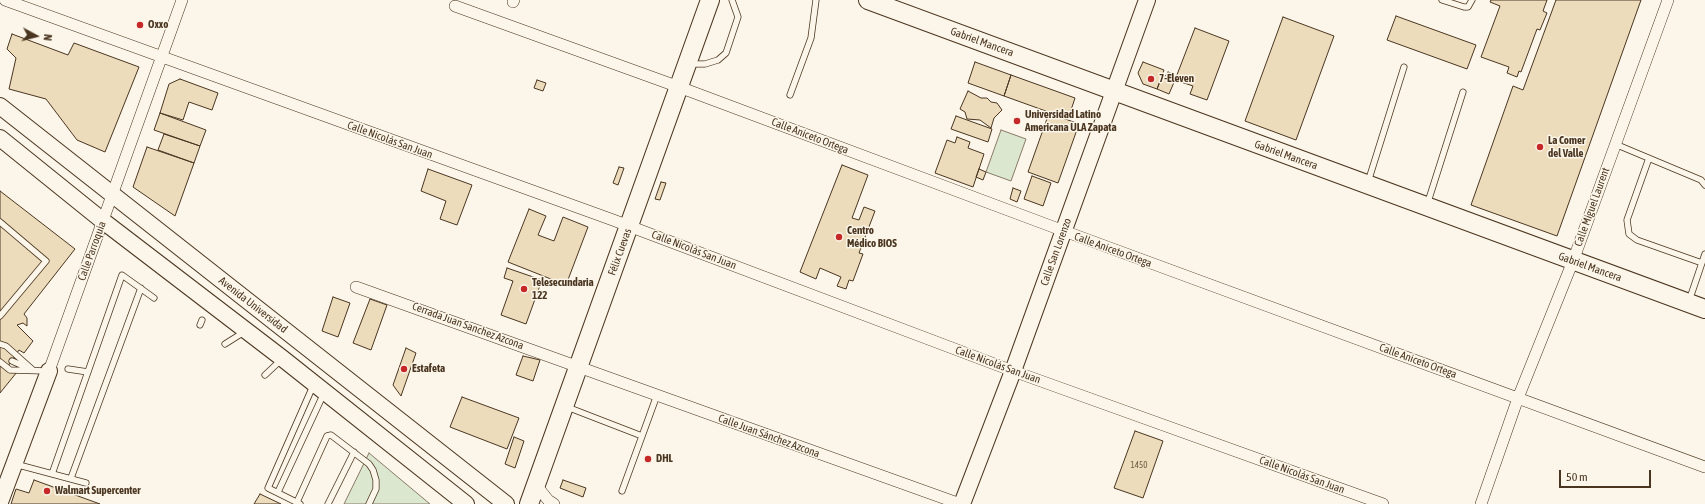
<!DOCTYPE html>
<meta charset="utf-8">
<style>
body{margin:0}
#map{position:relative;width:1705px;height:504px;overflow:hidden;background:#fbf6e9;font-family:"Asap Condensed",sans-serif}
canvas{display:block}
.north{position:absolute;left:16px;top:16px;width:40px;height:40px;-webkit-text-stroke:3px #fbf6e9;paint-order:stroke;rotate:97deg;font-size:11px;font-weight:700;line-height:16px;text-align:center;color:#4a3520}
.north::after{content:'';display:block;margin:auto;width:14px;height:18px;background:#4a3520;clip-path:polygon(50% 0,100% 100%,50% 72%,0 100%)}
.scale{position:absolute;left:1559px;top:470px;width:92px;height:18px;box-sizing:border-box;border:2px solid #4a3520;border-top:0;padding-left:5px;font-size:12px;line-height:14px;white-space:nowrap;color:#4a3520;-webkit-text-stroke:3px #fbf6e9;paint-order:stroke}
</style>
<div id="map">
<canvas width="1705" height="504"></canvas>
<div class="north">N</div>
<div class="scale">50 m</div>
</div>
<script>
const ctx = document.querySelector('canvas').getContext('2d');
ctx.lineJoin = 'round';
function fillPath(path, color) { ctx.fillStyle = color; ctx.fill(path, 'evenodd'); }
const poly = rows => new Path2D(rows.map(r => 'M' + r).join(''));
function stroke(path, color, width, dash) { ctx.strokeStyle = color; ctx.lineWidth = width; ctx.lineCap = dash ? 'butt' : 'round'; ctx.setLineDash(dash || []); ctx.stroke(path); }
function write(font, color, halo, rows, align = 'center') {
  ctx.font = font + ' "Asap Condensed",sans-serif'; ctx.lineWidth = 3; ctx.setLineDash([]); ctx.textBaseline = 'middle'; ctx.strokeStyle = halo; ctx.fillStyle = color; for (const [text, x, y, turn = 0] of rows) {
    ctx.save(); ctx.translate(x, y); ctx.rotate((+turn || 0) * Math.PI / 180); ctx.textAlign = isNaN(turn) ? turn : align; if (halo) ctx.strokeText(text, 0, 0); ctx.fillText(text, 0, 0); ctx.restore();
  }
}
const green = poly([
 [1001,130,1026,139,1011,181,986,172,1001,130],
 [369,453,430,504,344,504,369,453]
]);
fillPath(green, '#dce7d0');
stroke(green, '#887966', 1);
const building = poly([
 [1491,0,1547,0,1543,11,1547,13,1540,30,1537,29,1521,72,1519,71,1517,77,1507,73,1509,67,1481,57,1500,6,1490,2,1491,0],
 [1556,0,1641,0,1557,236,1471,205,1513,86,1523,90,1556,0],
 [1396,16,1476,45,1467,69,1387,40,1396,16],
 [1283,17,1334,36,1296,140,1245,121,1283,17],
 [1195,28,1229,41,1207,100,1190,94,1193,86,1175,80,1195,28],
 [12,34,68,55,74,43,139,67,105,152,77,140,46,99,9,89,16,58,7,49,12,34],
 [975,62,1011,75,1004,96,968,83,975,62],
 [1143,62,1164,70,1157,89,1143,84,1138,73,1143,62],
 [1168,72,1174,74,1172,78,1175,80,1169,94,1157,89,1163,75,1166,76,1168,72],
 [1011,75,1075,98,1068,119,1004,96,1011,75],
 [180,79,218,93,212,110,189,102,183,120,160,113,169,84,180,79],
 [537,80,546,83,543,91,534,88,537,80],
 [968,91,981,98,987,98,991,102,997,103,1002,110,994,118,991,128,980,120,967,119,965,112,960,109,968,91],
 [160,113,206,130,200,146,154,130,160,113],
 [1049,113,1079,124,1058,183,1028,172,1049,113],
 [956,116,992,129,988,142,951,129,956,116],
 [164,134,200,146,194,163,158,150,164,134],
 [957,137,970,142,968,148,984,154,973,187,935,173,947,140,955,143,957,137],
 [147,147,194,163,175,216,133,187,147,147],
 [842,165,868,175,852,218,859,220,864,207,875,211,859,253,863,254,853,281,849,280,846,289,837,286,841,277,820,268,816,279,800,272,842,165],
 [619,167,624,168,618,185,613,183,619,167],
 [428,169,472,185,457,225,440,219,446,201,421,191,428,169],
 [979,169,986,172,983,180,976,177,979,169],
 [1032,176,1051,183,1043,206,1024,199,1032,176],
 [661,182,666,183,660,200,655,199,661,182],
 [1013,188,1021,191,1017,202,1010,199,1013,188],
 [0,191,75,249,24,314,27,318,27,326,23,323,17,325,33,341,24,353,19,350,8,366,17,372,0,393,0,191],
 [529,209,546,216,538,235,554,241,563,217,588,227,566,285,508,262,529,209],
 [507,268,542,280,526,324,501,315,513,281,504,278,507,268],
 [333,297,350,303,338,337,322,331,333,297],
 [370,299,387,305,371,350,353,343,370,299],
 [406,348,416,353,401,396,393,385,406,348],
 [523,356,540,360,533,381,516,375,523,356],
 [462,397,519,418,507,449,450,427,462,397],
 [1135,431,1163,441,1143,498,1114,488,1135,431],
 [514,437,524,441,515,468,505,464,514,437],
 [34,480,100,504,11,504,16,489,29,493,34,480],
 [563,480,586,488,583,497,560,488,563,480],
 [260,494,281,504,254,504,260,494]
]);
fillPath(building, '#ecdcbc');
stroke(building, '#4a3520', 1);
const lane = poly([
 [1442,0,1464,7,1468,7,1472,0],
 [690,64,705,64,718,60,726,53,738,17,732,0],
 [790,95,811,38,816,0],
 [1615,144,1701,180,1705,185],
 [1649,158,1627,220,1629,234,1637,240,1702,263],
 [1368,182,1404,67],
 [1427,205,1463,92],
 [0,222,46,261,0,316],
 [1689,301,1705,254],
 [200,325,202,320],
 [0,344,6,346,33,370],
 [225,344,244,332],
 [12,361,28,368],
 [0,362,10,370,47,371],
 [68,369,88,372],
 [265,375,281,360],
 [567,407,642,436],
 [15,464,86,483],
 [52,474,122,275,154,298],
 [71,478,141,288],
 [622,491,657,395],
 [278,492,324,393],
 [297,502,327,436,331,435,369,464,373,470,376,480,376,489,369,504],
 [300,504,268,488,313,386],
 [328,504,354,452]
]);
const street = poly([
 [5,0,613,220,1013,371,1383,504],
 [513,2,514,0],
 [455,6,679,87,1064,231,1705,467],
 [356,287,960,504],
 [49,371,182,0],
 [536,485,548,500,554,504],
 [1481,504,1518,398,1573,261,1668,0]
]);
const secondary = poly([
 [0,106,506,504],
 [0,138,103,221,282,358,466,504],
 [0,502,49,371],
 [962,504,1013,371,1147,0]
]);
const primary = poly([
 [868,0,1705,309],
 [529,504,710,0]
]);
stroke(lane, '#4a3520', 7);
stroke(street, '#4a3520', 12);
stroke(secondary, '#4a3520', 18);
stroke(primary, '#4a3520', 20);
stroke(lane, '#fbf6e9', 5.5);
stroke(street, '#fbf6e9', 11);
stroke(secondary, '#fbf6e9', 16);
stroke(primary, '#fbf6e9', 18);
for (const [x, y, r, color] of [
 [140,25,4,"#c62828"],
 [1151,79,4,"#c62828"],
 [1017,121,4,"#c62828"],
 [1540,147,4,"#c62828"],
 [839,237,4,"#c62828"],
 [524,289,4,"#c62828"],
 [404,369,4,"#c62828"],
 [648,459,4,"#c62828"],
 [47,491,4,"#c62828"]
]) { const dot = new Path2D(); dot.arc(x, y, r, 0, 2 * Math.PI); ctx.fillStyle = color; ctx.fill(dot); stroke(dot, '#fbf6e9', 1.5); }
write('9px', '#725f47', null, [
 ["1450",1139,465]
]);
write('bold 11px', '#4a3520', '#fbf6e9', [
 ["Oxxo",148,25],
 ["7-Eleven",1159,79],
 ["Universidad Latino",1025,115],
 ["Americana ULA Zapata",1025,128],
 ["La Comer",1548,141],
 ["del Valle",1548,154],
 ["Centro",847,231],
 ["Médico BIOS",847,244],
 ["Telesecundaria",532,283],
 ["122",532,296],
 ["Estafeta",412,369],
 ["DHL",656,459],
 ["Walmart Supercenter",55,491]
], 'left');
write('11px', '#4a3520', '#fbf6e9', [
 ["Gabriel Mancera",982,42,20],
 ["Calle Aniceto Ortega",810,136,21],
 ["Calle Nicolás San Juan",390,140,20],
 ["Gabriel Mancera",1286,155,20],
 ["Calle Miguel Laurent",1592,207,-70],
 ["Calle Nicolás San Juan",694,250,21],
 ["Calle Aniceto Ortega",1113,250,20],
 ["Calle Parroquia",92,251,-70],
 ["Félix Cuevas",620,252,-70],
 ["Calle San Lorenzo",1056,252,-70],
 ["Gabriel Mancera",1590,267,20],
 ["Avenida Universidad",253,305,38],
 ["Cerrada Juan Sanchez Azcona",468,326,20],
 ["Calle Aniceto Ortega",1418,361,20],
 ["Calle Nicolás San Juan",998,365,20],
 ["Calle Juan Sánchez Azcona",769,436,20],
 ["Calle Nicolás San Juan",1302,475,20]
]);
</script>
